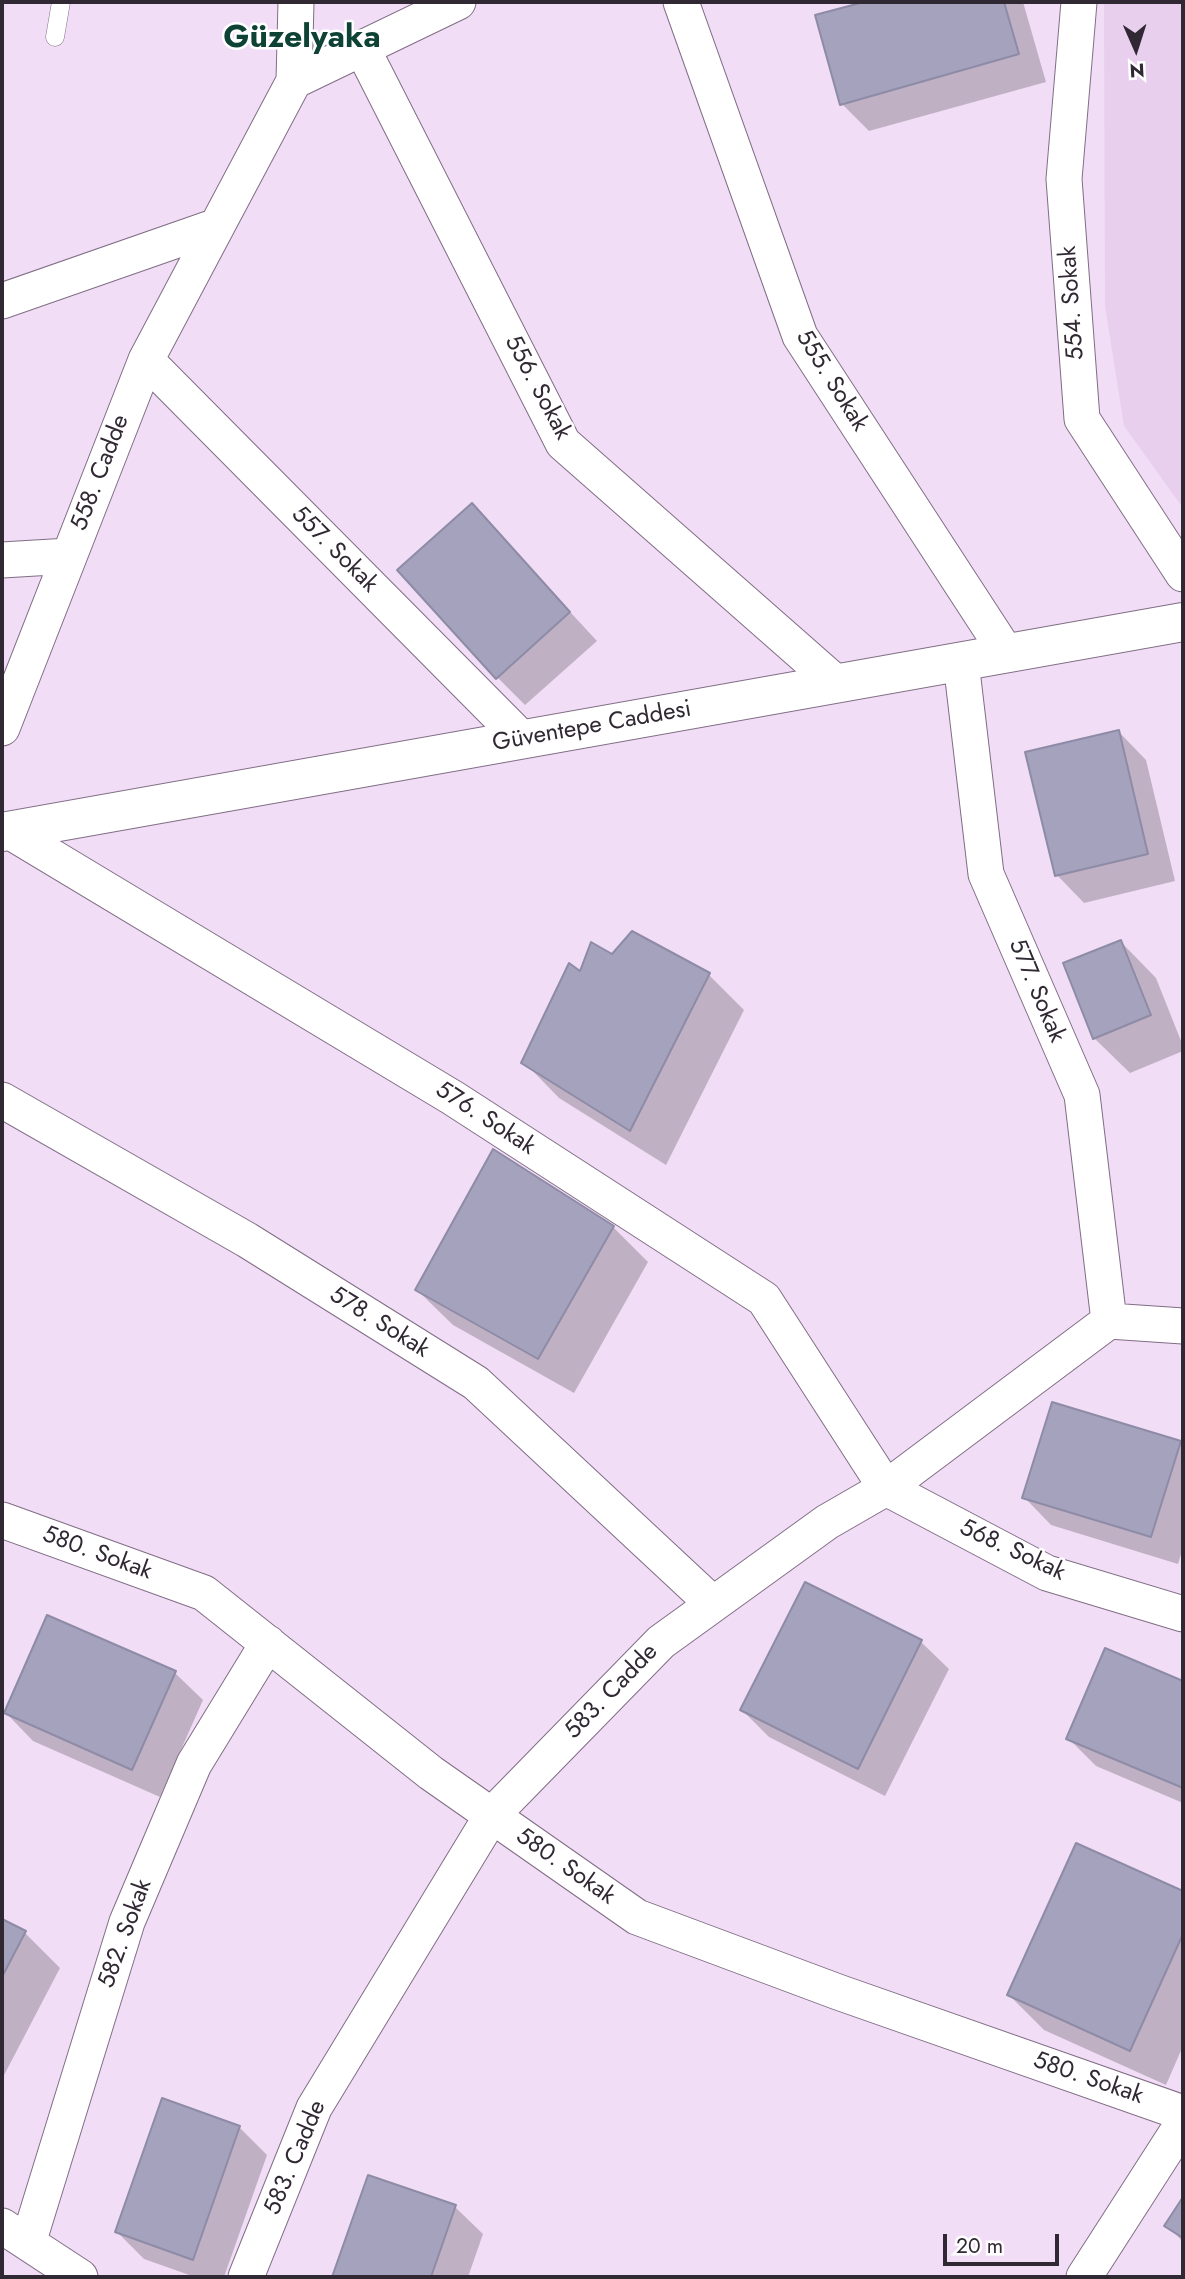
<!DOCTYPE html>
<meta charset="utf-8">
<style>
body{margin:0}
#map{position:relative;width:1185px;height:2279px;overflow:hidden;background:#f1ddf6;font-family:Jost,sans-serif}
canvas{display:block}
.frame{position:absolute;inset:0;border:4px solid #302832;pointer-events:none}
.north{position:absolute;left:1101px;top:14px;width:70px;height:70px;-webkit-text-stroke:5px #fff;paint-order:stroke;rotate:177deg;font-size:19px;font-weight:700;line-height:28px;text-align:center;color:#302832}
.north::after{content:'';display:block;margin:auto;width:24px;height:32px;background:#302832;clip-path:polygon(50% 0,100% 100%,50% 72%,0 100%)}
.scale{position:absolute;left:943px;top:2234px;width:116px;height:32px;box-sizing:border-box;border:4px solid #302832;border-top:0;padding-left:9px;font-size:21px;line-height:24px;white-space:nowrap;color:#302832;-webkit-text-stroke:5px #fff;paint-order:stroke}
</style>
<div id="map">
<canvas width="1185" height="2279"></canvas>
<div class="frame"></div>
<div class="north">N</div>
<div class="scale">20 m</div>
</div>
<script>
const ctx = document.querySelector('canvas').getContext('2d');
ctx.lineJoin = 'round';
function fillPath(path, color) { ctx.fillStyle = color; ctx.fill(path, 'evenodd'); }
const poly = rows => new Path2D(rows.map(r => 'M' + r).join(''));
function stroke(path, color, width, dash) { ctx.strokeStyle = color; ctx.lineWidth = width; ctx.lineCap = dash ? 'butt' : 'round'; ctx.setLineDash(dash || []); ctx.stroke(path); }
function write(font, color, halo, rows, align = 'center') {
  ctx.font = font + ' Jost,sans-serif'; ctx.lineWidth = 5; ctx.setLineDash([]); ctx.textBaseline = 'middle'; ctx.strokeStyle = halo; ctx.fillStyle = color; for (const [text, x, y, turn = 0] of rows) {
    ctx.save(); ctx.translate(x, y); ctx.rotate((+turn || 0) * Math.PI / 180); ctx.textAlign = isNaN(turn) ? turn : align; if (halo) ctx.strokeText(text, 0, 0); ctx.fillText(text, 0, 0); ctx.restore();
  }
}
fillPath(poly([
 [1104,2,1183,2,1183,508,1124,426,1105,306]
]), '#e8cfee');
fillPath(poly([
 [871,2,1023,2,1046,82,869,131,842,104,817,17],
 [472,506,597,641,525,705,497,677],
 [1119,732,1146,760,1175,881,1084,903,1057,875],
 [1121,942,1156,978,1183,1046,1183,1051,1130,1073,1094,1038],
 [581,974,709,975,744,1010,666,1165,559,1098,524,1062],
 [613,1227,648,1262,574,1393,453,1325,417,1290],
 [1180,1442,1183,1446,1183,1548,1178,1564,1051,1525,1024,1497],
 [805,1584,921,1642,949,1669,885,1796,769,1737,742,1710],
 [1106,1650,1183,1683,1183,1803,1096,1766,1068,1738],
 [175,1673,203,1700,160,1797,33,1741,6,1713],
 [1077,1845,1183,1893,1183,2046,1166,2085,1044,2030,1009,1995],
 [2,1921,24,1932,60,1968,2,2079],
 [239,2127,267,2155,224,2277,195,2277,144,2259,117,2232],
 [369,2177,455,2207,483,2234,468,2277,334,2277],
 [1183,2200,1183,2242,1167,2225]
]), '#0003');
const building = poly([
 [864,2,1004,2,1019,54,840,105,815,15,864,2],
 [472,503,570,612,496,679,397,570,472,503],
 [1119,730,1148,854,1055,876,1025,752,1119,730],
 [632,931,710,973,630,1131,521,1063,569,963,580,971,591,942,612,954,632,931],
 [1121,940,1151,1015,1093,1039,1063,963,1121,940],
 [493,1149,614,1226,538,1359,415,1290,493,1149],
 [1052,1402,1181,1441,1151,1537,1022,1498,1052,1402],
 [805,1582,922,1640,858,1769,740,1710,805,1582],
 [47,1615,176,1671,132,1770,4,1713,47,1615],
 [1105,1648,1183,1681,1183,1788,1066,1739,1105,1648],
 [1076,1843,1183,1891,1183,1934,1130,2051,1007,1995,1076,1843],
 [2,1919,26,1931,2,1977,2,1919],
 [162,2098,240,2126,193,2260,115,2232,162,2098],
 [368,2175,456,2205,431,2277,332,2277,368,2175],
 [1183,2197,1183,2238,1164,2226,1183,2197]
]);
fillPath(building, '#a5a2be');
stroke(building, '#8e8ba6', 2);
const lane = poly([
 [55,37,61,2]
]);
const street = poly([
 [681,2,800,336,1007,654],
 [1079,2,1064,179,1082,419,1183,574],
 [362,48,563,443,837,684],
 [294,81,296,2],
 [2,301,217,226,294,81,458,2],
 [146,360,523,740],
 [2,560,69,556],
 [961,662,986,874,1082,1095,1109,1321],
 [2,728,146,360,217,226],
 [9,831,453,1098,764,1299,886,1488,1047,1573,1183,1614],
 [2,1100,247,1240,476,1383,713,1604],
 [2,1520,204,1593,431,1773,637,1917,838,1992,1183,2113],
 [2,2226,80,2277],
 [28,2243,127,1922,194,1764,268,1643],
 [246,2277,314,2108,492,1815,661,1642,827,1522,886,1488,1109,1321,1183,1326],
 [1084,2277,1183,2123]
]);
const secondary = poly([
 [2,832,1183,622]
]);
stroke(lane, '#816e85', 19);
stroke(street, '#816e85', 37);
stroke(secondary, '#816e85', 40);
stroke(lane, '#fff', 18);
stroke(street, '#fff', 35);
stroke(secondary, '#fff', 38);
write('24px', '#302832', '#fff', [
 ["554. Sokak",1073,303,-94],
 ["555. Sokak",831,381,58],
 ["556. Sokak",537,388,62],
 ["558. Cadde",101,473,-69],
 ["557. Sokak",334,550,45],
 ["Güventepe Caddesi",592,727,-10],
 ["577. Sokak",1036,991,67],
 ["576. Sokak",485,1119,33],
 ["578. Sokak",379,1323,32],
 ["568. Sokak",1012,1551,25],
 ["580. Sokak",97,1554,20],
 ["583. Cadde",612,1692,-46],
 ["580. Sokak",565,1867,35],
 ["582. Sokak",126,1934,-70],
 ["580. Sokak",1088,2079,19],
 ["583. Cadde",296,2158,-67]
]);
write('bold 32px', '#0e4234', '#fff', [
 ["Güzelyaka",302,39]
]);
</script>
